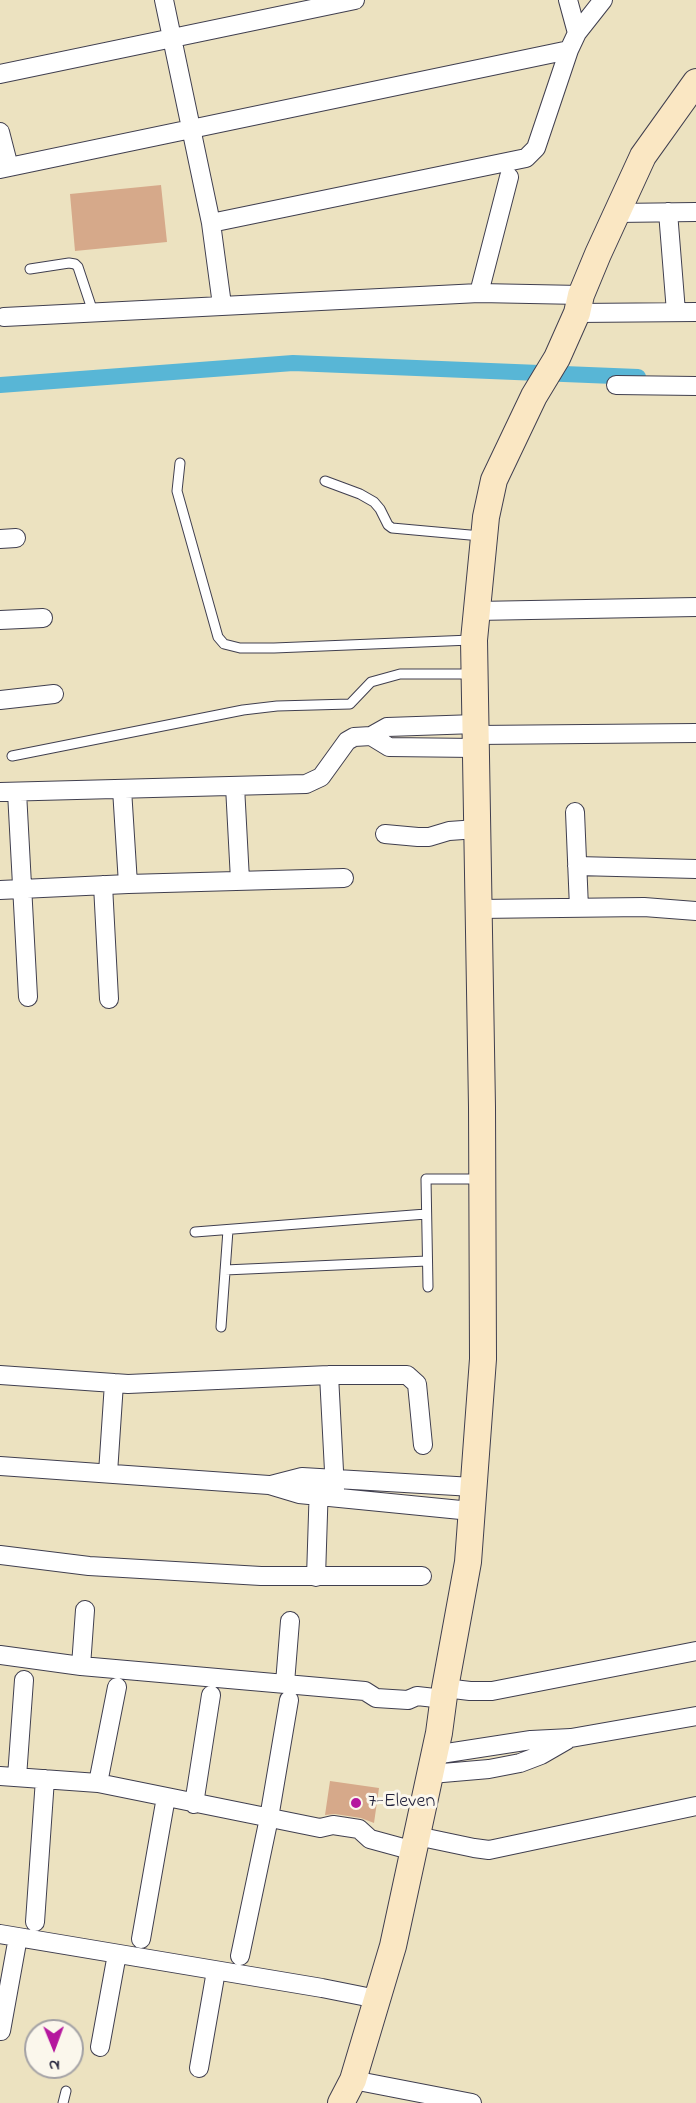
<!DOCTYPE html>
<style>
body{margin:0}
#map{position:relative;width:696px;height:2103px;overflow:hidden;background:#ece2c0;font-family:"Indie Flower",sans-serif}
canvas{display:block}
.north{position:absolute;left:24px;top:2019px;width:60px;height:60px;box-sizing:border-box;background:#fbf7ec;border:2px solid #a4a2a5;border-radius:50%;rotate:179deg;font-size:16px;font-weight:700;line-height:24px;text-align:center;color:#22223b}
.north::after{content:'';display:block;margin:auto;width:21px;height:27px;background:#b5179e;clip-path:polygon(50% 0,100% 100%,50% 72%,0 100%)}
</style>
<div id="map">
<canvas width="696" height="2103"></canvas>
<div class="north">N</div>
</div>
<script>
const ctx = document.querySelector('canvas').getContext('2d');
ctx.lineJoin = 'round';
const poly = rows => new Path2D(rows.map(r => 'M' + r).join(''));
function stroke(path, color, width, dash) { ctx.strokeStyle = color; ctx.lineWidth = width; ctx.lineCap = dash ? 'butt' : 'round'; ctx.setLineDash(dash || []); ctx.stroke(path); }
function fillPath(path, color) { ctx.fillStyle = color; ctx.fill(path, 'evenodd'); }
function write(font, color, halo, rows, align = 'center') {
  ctx.font = font + ' "Indie Flower",sans-serif'; ctx.lineWidth = 6; ctx.setLineDash([]); ctx.textBaseline = 'middle'; ctx.strokeStyle = halo; ctx.fillStyle = color; for (const [text, x, y, turn = 0] of rows) {
    ctx.save(); ctx.translate(x, y); ctx.rotate((+turn || 0) * Math.PI / 180); ctx.textAlign = isNaN(turn) ? turn : align; if (halo) ctx.strokeText(text, 0, 0); ctx.fillText(text, 0, 0); ctx.restore();
  }
}
stroke(poly([
 [0,385,293,363,638,377]
]), '#58b6d6', 16);
fillPath(poly([
 [161,185,167,242,75,251,70,194],
 [330,1781,379,1788,374,1823,361,1818,335,1814,325,1815]
]), '#d6a98a');
const lane = poly([
 [30,269,69,263,75,264,78,267,93,312],
 [180,463,177,491,218,637,224,644,240,648,274,648,471,640],
 [325,481,360,494,374,502,380,509,388,525,392,528,481,536],
 [12,756,243,710,277,706,350,704,371,682,400,674,472,674],
 [195,1232,426,1214],
 [225,1270,427,1261],
 [428,1287,426,1179,480,1179],
 [221,1327,228,1230],
 [63,2103,66,2091]
]);
const street = poly([
 [164,0,211,223,222,305],
 [568,0,577,33],
 [0,74,355,0],
 [0,132,9,167],
 [0,169,569,50],
 [668,212,676,312],
 [616,213,696,212],
 [211,223,526,158,536,148,569,50,577,33,603,0],
 [479,293,509,177],
 [577,313,696,312],
 [4,317,479,293,581,295],
 [616,385,696,386],
 [0,539,16,538],
 [476,611,696,607],
 [0,620,43,618],
 [0,700,54,694],
 [476,735,696,733],
 [371,736,389,747,475,748],
 [235,786,240,880],
 [122,789,128,884],
 [0,792,306,784,321,777,347,741,354,737,371,736,387,727,476,724],
 [17,792,28,997],
 [575,812,579,908],
 [385,834,418,837,429,837,449,831,477,829],
 [577,866,696,869],
 [103,885,109,999],
 [0,890,128,884,344,878],
 [478,909,644,907,696,911],
 [0,1375,128,1384,329,1375,407,1375,417,1384,423,1445],
 [329,1375,335,1490],
 [0,1466,269,1485,299,1494,471,1511],
 [108,1473,114,1383],
 [271,1485,302,1477,473,1487],
 [0,1555,89,1566,261,1576,422,1576],
 [316,1577,319,1483],
 [0,1655,81,1666,365,1691,376,1698,408,1700,417,1696,444,1699],
 [81,1666,85,1610],
 [285,1683,290,1621],
 [445,1688,470,1691,492,1691,696,1651],
 [434,1755,531,1740,571,1738,696,1716],
 [431,1774,489,1769,520,1763,541,1755,567,1740],
 [0,1776,98,1783,320,1828,333,1825,359,1829,370,1839,414,1851],
 [17,1777,24,1680],
 [98,1783,117,1687],
 [194,1804,211,1695],
 [417,1836,474,1848,489,1850,696,1806],
 [35,1922,45,1779],
 [0,1934,322,1988,377,1999],
 [141,1939,166,1797],
 [240,1956,269,1818,289,1700],
 [1,2031,18,1937],
 [100,2047,117,1954],
 [199,2068,216,1971],
 [353,2080,472,2103]
]);
const secondary = poly([
 [341,2103,353,2080,393,1946,439,1733,445,1688,468,1562,483,1359,482,1107,474,640,486,517,494,480,534,396,557,358,577,313,581,295,598,254,643,156,696,82]
]);
stroke(lane, '#403f4f', 11);
stroke(street, '#403f4f', 20);
stroke(secondary, '#403f4f', 28);
stroke(lane, '#fff', 9);
stroke(street, '#fff', 18);
stroke(secondary, '#fae7c3', 26);
for (const [x, y, r, color] of [
 [356,1803,6,"#b5179e"]
]) { const dot = new Path2D(); dot.arc(x, y, r, 0, 2 * Math.PI); ctx.fillStyle = color; ctx.fill(dot); stroke(dot, '#fbf7ec', 2); }
write('20px', '#22223b', '#fbf7ec', [
 ["7-Eleven",368,1803]
], 'left');
</script>
